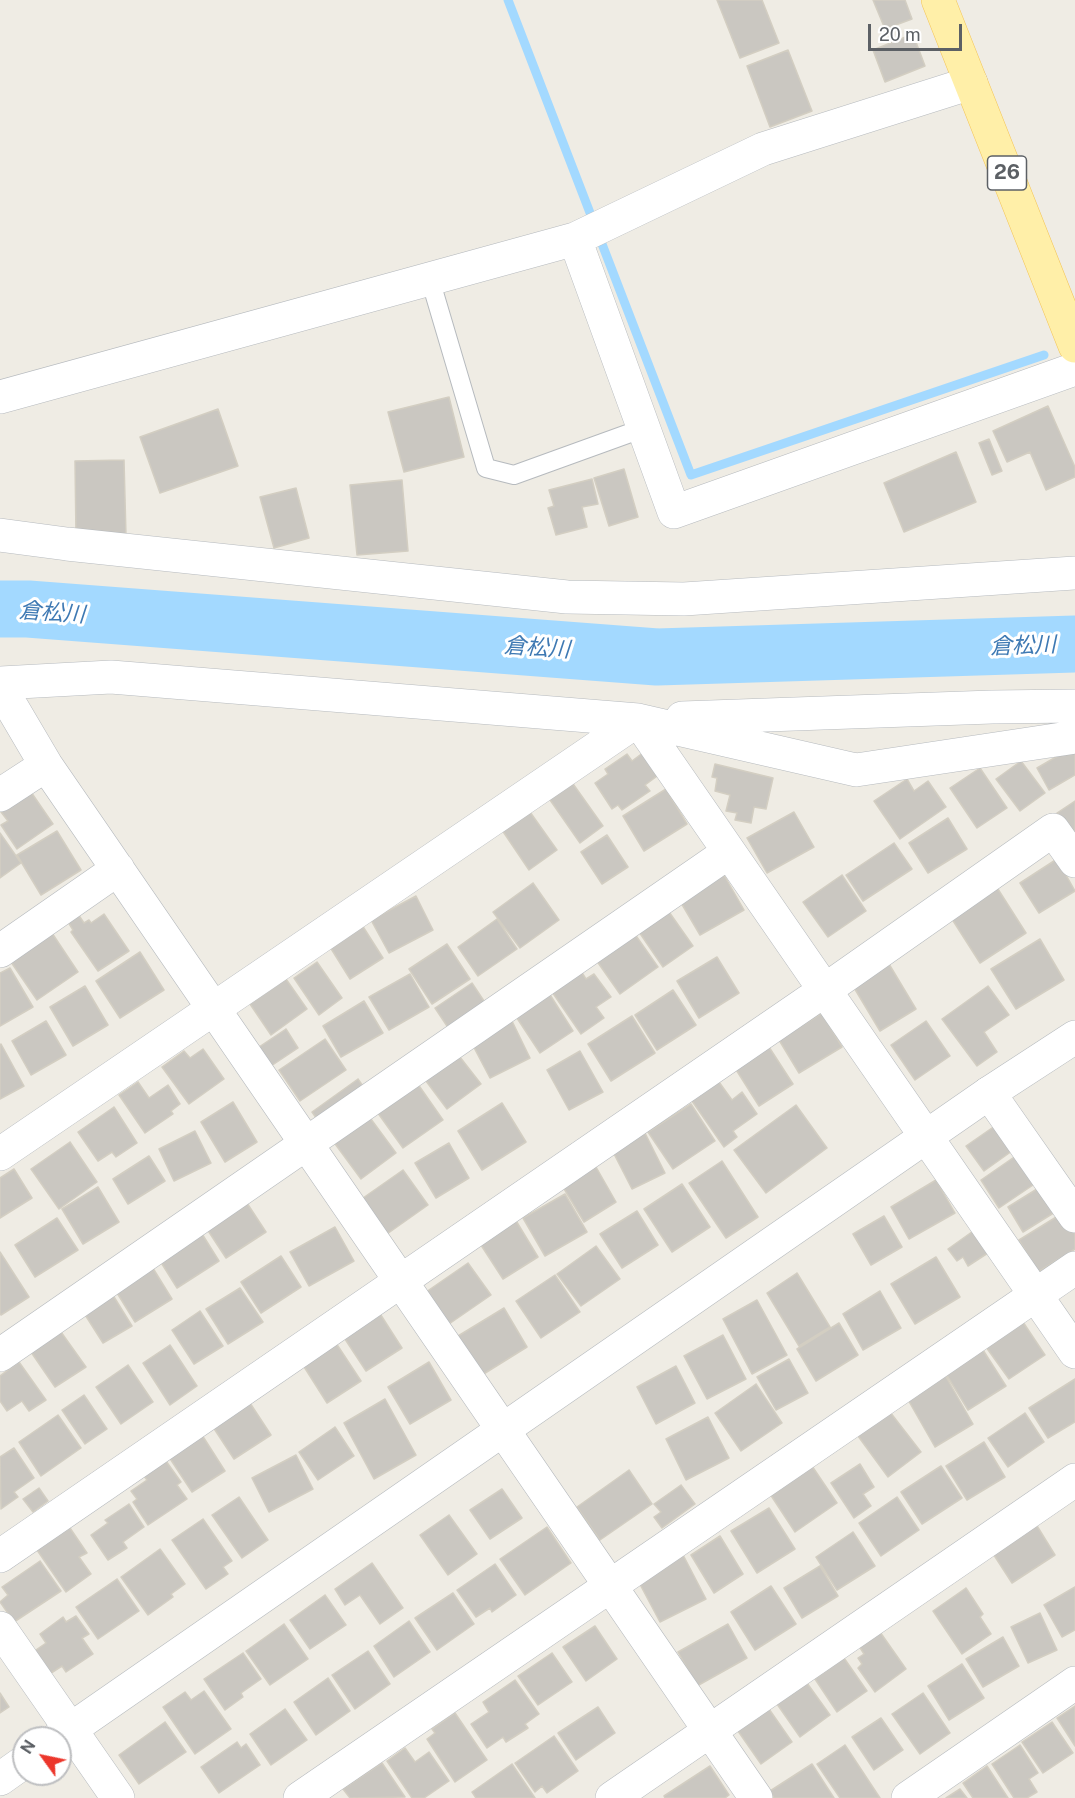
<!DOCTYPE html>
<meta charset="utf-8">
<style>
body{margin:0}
#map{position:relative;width:1075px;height:1798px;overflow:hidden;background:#efece4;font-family:"Public Sans",sans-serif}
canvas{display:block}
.north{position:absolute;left:12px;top:1726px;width:60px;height:60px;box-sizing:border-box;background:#fff;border:2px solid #bebfc1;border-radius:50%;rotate:303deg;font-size:16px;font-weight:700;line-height:24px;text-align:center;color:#5c6065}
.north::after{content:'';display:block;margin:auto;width:21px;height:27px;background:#ec372c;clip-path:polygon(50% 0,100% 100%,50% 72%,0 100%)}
.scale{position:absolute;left:868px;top:24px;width:94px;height:27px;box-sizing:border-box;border:3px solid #5c6065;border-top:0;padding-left:8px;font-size:18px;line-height:21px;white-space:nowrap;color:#5c6065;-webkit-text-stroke:4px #fff;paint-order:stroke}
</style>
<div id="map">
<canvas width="1075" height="1798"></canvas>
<div class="north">N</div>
<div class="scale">20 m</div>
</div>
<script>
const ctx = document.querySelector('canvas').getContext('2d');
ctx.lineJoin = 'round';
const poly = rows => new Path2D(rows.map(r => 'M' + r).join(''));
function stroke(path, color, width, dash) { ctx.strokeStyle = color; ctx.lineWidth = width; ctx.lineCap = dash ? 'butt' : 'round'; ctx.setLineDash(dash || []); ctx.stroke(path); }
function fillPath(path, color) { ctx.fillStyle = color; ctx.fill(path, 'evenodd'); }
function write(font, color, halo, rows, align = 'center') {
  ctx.font = font + ' "Public Sans","Noto Sans JP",sans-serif'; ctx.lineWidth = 6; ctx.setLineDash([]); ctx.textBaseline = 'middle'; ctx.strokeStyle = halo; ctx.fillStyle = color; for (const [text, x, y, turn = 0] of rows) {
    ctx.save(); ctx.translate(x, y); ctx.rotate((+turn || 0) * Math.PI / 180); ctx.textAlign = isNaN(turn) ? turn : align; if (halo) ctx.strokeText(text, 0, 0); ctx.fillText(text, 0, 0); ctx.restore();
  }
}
stroke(poly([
 [508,0,691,475,1044,355]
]), '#a3d9ff', 9);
stroke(poly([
 [0,609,28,609,657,657,1075,644]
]), '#a3d9ff', 57);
const building = poly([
 [717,0,762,0,779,43,740,58,717,0],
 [873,0,905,0,912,19,885,29,873,0],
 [913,34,925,66,885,82,873,50,913,34],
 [788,50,812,111,770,127,747,66,788,50],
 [449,397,464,457,404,472,388,412,449,397],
 [1048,406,1075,467,1075,477,1046,490,1030,452,1007,462,993,431,1048,406],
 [218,409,238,466,160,493,140,437,218,409],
 [989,439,1002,471,992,475,979,443,989,439],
 [956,452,976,502,904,532,884,483,956,452],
 [124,460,126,536,76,537,75,461,124,460],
 [624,469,638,517,609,526,594,478,624,469],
 [592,479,598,504,582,507,587,527,556,535,548,508,554,506,549,490,592,479],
 [402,480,408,551,357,555,350,485,402,480],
 [296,488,309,538,274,548,260,497,296,488],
 [1075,746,1075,775,1049,790,1037,768,1075,746],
 [644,752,660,774,645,785,650,791,622,810,618,805,612,809,595,783,608,774,605,769,627,754,632,761,644,752],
 [1021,761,1045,793,1020,811,996,779,1021,761],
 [715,764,773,778,766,809,754,807,751,823,735,820,737,813,726,811,730,795,715,791,717,778,712,777,715,764],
 [980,768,1007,808,977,828,950,788,980,768],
 [907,779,914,791,928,781,946,807,900,839,874,801,907,779],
 [571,781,603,826,580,843,548,797,571,781],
 [666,789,687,824,644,851,623,816,666,789],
 [31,792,53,824,17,849,1,825,8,821,1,812,31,792],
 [1075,801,1075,833,1072,835,1057,813,1075,801],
 [530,812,557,850,529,870,502,830,530,812],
 [794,812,814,847,767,873,747,838,794,812],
 [948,818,967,849,928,873,909,843,948,818],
 [57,831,81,870,41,895,17,855,57,831],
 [0,833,21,863,0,878,0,833],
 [607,835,628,867,602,884,581,852,607,835],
 [894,843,912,869,863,901,846,875,894,843],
 [1057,859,1075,891,1039,913,1020,883,1057,859],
 [724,875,744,910,700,935,680,901,724,875],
 [842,875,866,911,828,937,803,902,842,875],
 [533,883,559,920,520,948,493,912,533,883],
 [996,886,1026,933,980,963,950,916,996,886],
 [416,896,433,930,389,953,371,920,416,896],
 [667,909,693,946,663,967,637,929,667,909],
 [78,914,84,923,89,920,91,923,104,914,129,951,98,971,71,932,73,930,68,922,78,914],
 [497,919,517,949,478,976,458,947,497,919],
 [362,925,383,958,350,979,330,947,362,925],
 [632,930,658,967,620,994,594,957,632,930],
 [52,933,78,972,37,1000,11,962,52,933],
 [1040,939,1064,980,1016,1009,991,969,1040,939],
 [447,944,470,979,432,1004,409,969,447,944],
 [140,952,164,990,120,1018,96,981,140,952],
 [717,957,739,993,699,1018,677,981,717,957],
 [317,962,342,998,319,1015,294,978,317,962],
 [889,964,916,1009,880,1031,853,986,889,964],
 [10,968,33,1007,0,1026,0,973,10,968],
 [579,968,586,979,594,974,611,997,596,1007,604,1018,581,1034,550,989,579,968],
 [410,974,429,1007,389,1030,369,997,410,974],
 [286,979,307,1009,271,1035,250,1004,286,979],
 [472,983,488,1007,451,1032,435,1008,472,983],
 [85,986,108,1025,73,1046,50,1007,85,986],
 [988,986,1009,1015,984,1032,997,1052,977,1066,942,1019,988,986],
 [547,990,573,1031,540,1053,513,1012,547,990],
 [673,990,696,1025,657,1050,635,1015,673,990],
 [364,1001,383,1033,341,1057,323,1026,364,1001],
 [822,1013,842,1047,799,1073,779,1040,822,1013],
 [632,1016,655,1053,611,1081,588,1044,632,1016],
 [511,1019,530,1058,490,1078,470,1040,511,1019],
 [46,1021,66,1055,31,1075,12,1041,46,1021],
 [926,1021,950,1056,915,1080,891,1045,926,1021],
 [286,1029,298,1048,271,1066,259,1047,286,1029],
 [325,1039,346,1070,300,1101,279,1070,325,1039],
 [1,1044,24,1086,0,1099,0,1045,1,1044],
 [769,1047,793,1084,759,1106,735,1068,769,1047],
 [203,1049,224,1079,189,1104,162,1067,184,1051,190,1058,203,1049],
 [580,1051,603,1092,569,1110,547,1070,580,1051],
 [456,1052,481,1084,447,1109,423,1077,456,1052],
 [358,1079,365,1089,319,1122,312,1112,358,1079],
 [415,1080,443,1120,403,1148,375,1109,415,1080],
 [138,1082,149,1098,168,1085,180,1104,171,1111,173,1114,145,1133,119,1095,138,1082],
 [719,1082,732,1100,742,1092,757,1114,733,1131,737,1137,724,1147,692,1101,719,1082],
 [233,1102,257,1142,225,1162,201,1122,233,1102],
 [502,1103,526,1142,482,1170,458,1131,502,1103],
 [691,1104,715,1141,673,1169,648,1132,691,1104],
 [796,1105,827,1148,766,1193,734,1150,796,1105],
 [114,1107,137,1143,116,1157,112,1152,98,1161,78,1132,114,1107],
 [365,1111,396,1153,361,1179,330,1137,365,1111],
 [1002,1121,1019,1146,984,1171,966,1146,1002,1121],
 [195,1131,211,1163,174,1181,159,1149,195,1131],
 [645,1133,665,1173,632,1189,612,1150,645,1133],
 [70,1142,97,1182,59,1209,31,1169,70,1142],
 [449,1143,469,1178,436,1198,415,1163,449,1143],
 [1020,1153,1039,1181,999,1208,981,1180,1020,1153],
 [149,1156,165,1181,128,1204,113,1179,149,1156],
 [722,1161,758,1217,726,1238,689,1183,722,1161],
 [596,1167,616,1202,584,1222,563,1187,596,1167],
 [14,1169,32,1198,0,1218,0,1178,14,1169],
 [403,1170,428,1205,387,1234,363,1198,403,1170],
 [936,1180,955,1213,909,1239,891,1207,936,1180],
 [682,1184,710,1227,672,1252,644,1209,682,1184],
 [1045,1184,1060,1209,1023,1232,1008,1207,1045,1184],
 [98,1187,119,1222,83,1244,62,1209,98,1187],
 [565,1194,587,1232,545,1256,523,1218,565,1194],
 [245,1200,266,1232,226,1258,205,1226,245,1200],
 [637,1211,658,1245,622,1268,600,1234,637,1211],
 [1066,1211,1075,1226,1075,1249,1038,1272,1019,1240,1066,1211],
 [884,1216,902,1247,871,1265,853,1234,884,1216],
 [57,1218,78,1250,35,1277,15,1245,57,1218],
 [515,1219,538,1257,503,1279,479,1242,515,1219],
 [335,1227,354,1261,309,1286,290,1252,335,1227],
 [199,1229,219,1261,177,1288,157,1256,199,1229],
 [976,1229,991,1251,968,1266,963,1257,957,1261,948,1249,976,1229],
 [596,1246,620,1279,581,1306,557,1274,596,1246],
 [0,1252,29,1297,1,1315,0,1313,0,1252],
 [281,1256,301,1287,261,1313,241,1282,281,1256],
 [936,1257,960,1297,915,1324,891,1284,936,1257],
 [468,1263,491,1295,449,1324,426,1292,468,1263],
 [151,1265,172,1299,135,1322,114,1288,151,1265],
 [797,1273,830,1327,799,1346,767,1293,797,1273],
 [555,1275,580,1312,541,1338,516,1301,555,1275],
 [240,1288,263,1322,228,1344,206,1309,240,1288],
 [880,1291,901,1328,863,1350,843,1314,880,1291],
 [111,1292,132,1326,103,1343,82,1310,111,1292],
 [757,1300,787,1355,752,1374,723,1319,757,1300],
 [504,1308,527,1347,482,1375,458,1336,504,1308],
 [377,1309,402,1348,366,1371,341,1333,377,1309],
 [200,1311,223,1346,194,1364,172,1330,200,1311],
 [1023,1322,1045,1355,1009,1379,986,1347,1023,1322],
 [839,1323,858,1355,816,1381,797,1349,839,1323],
 [61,1332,86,1367,55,1387,31,1352,61,1332],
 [723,1335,746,1379,707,1399,684,1356,723,1335],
 [334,1340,361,1381,327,1403,301,1362,334,1340],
 [170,1345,197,1386,170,1405,143,1363,170,1345],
 [983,1350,1006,1386,968,1410,946,1374,983,1350],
 [789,1359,808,1393,776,1410,757,1377,789,1359],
 [19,1362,46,1400,29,1411,22,1401,7,1411,0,1401,0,1376,19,1362],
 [429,1362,451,1400,410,1424,388,1387,429,1362],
 [128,1365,153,1402,121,1424,96,1387,128,1365],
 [676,1366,695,1403,656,1424,637,1387,676,1366],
 [945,1375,973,1424,935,1447,907,1398,945,1375],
 [1075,1379,1075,1422,1048,1438,1029,1408,1075,1379],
 [756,1384,782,1423,741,1451,715,1413,756,1384],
 [84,1395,107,1429,85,1444,62,1410,84,1395],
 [385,1399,416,1455,374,1479,344,1423,385,1399],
 [250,1403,271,1435,234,1459,213,1427,250,1403],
 [890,1412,921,1452,888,1477,858,1436,890,1412],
 [1025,1413,1044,1442,1008,1467,988,1438,1025,1413],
 [58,1415,81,1448,41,1476,19,1442,58,1415],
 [708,1417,729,1458,686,1480,666,1439,708,1417],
 [335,1427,354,1456,318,1480,299,1452,335,1427],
 [202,1435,225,1471,192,1492,169,1457,202,1435],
 [984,1442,1005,1477,967,1500,946,1466,984,1442],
 [14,1448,34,1478,14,1492,18,1497,1,1509,0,1457,14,1448],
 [296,1455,313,1489,269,1512,252,1478,296,1455],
 [166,1461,181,1482,177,1485,187,1499,148,1525,133,1502,137,1499,131,1491,147,1480,144,1476,166,1461],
 [860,1464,874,1487,863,1494,871,1506,854,1518,831,1483,860,1464],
 [812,1466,837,1503,795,1532,770,1494,812,1466],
 [941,1466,962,1498,922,1524,901,1492,941,1466],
 [629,1470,652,1504,600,1540,577,1507,629,1470],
 [681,1485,695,1504,662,1528,654,1517,661,1512,654,1504,681,1485],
 [39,1488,48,1501,33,1512,23,1499,39,1488],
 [502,1489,522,1518,490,1539,470,1510,502,1489],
 [239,1497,268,1540,242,1558,212,1515,239,1497],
 [897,1497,919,1530,881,1556,859,1523,897,1497],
 [129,1504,144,1527,123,1542,127,1548,108,1560,91,1535,108,1523,105,1520,129,1504],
 [769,1508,795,1549,757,1573,731,1531,769,1508],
 [449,1515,477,1554,448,1575,420,1535,449,1515],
 [203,1519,232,1561,223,1567,228,1574,206,1589,172,1540,203,1519],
 [1034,1521,1055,1555,1012,1583,990,1549,1034,1521],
 [547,1527,571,1563,525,1595,500,1559,547,1527],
 [70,1528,87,1553,79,1557,91,1574,66,1592,37,1550,70,1528],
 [853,1532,875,1566,837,1590,816,1557,853,1532],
 [720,1536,743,1574,714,1593,691,1555,720,1536],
 [160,1549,185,1584,171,1594,173,1597,148,1615,121,1577,160,1549],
 [681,1551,706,1599,660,1622,635,1575,681,1551],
 [40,1561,61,1591,14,1622,0,1602,8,1595,2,1587,40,1561],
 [372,1563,403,1608,380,1624,360,1595,345,1605,335,1589,372,1563],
 [495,1564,516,1595,492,1612,490,1608,476,1617,457,1590,495,1564],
 [820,1566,838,1596,802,1618,784,1588,820,1566],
 [117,1579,139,1611,98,1639,76,1607,117,1579],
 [771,1586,796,1624,755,1650,731,1612,771,1586],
 [1075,1587,1075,1630,1062,1637,1044,1605,1075,1587],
 [966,1588,983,1614,980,1617,991,1634,962,1654,933,1611,966,1588],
 [453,1593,474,1624,437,1650,415,1618,453,1593],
 [325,1595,346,1625,310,1649,290,1620,325,1595],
 [1040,1613,1057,1650,1028,1663,1011,1627,1040,1613],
 [76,1616,89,1634,82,1638,93,1654,66,1672,62,1666,48,1675,33,1652,46,1643,40,1634,63,1617,66,1622,76,1616],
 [409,1621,430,1652,394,1677,374,1646,409,1621],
 [284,1624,308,1659,270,1685,246,1651,284,1624],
 [728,1624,747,1658,697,1686,678,1652,728,1624],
 [595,1626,617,1659,586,1681,563,1647,595,1626],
 [880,1632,906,1669,875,1692,858,1668,862,1664,858,1658,864,1654,859,1646,880,1632],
 [1003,1637,1019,1666,983,1687,966,1659,1003,1637],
 [368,1651,390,1684,355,1709,332,1675,368,1651],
 [243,1653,261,1679,241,1693,243,1697,225,1710,204,1679,243,1653],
 [552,1653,572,1682,538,1705,518,1676,552,1653],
 [844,1658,867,1691,837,1712,815,1679,844,1658],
 [962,1664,984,1698,949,1720,928,1686,962,1664],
 [328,1678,350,1711,316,1735,294,1702,328,1678],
 [515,1680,539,1714,525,1724,528,1728,506,1742,503,1737,487,1748,471,1724,489,1712,483,1702,515,1680],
 [807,1683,830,1715,800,1737,777,1704,807,1683],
 [204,1691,231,1729,195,1754,163,1707,185,1692,191,1700,204,1691],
 [0,1693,9,1707,0,1713,0,1693],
 [923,1693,950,1733,920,1754,892,1714,923,1693],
 [1075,1706,1075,1746,1057,1718,1075,1706],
 [598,1707,615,1733,576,1760,558,1733,598,1707],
 [285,1709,307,1740,271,1765,250,1734,285,1709],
 [769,1709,792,1742,761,1764,738,1731,769,1709],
 [455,1713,487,1760,455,1782,427,1739,435,1733,432,1729,455,1713],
 [881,1718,903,1750,874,1770,852,1737,881,1718],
 [165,1722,186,1752,139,1784,119,1755,165,1722],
 [1052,1722,1073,1753,1043,1773,1022,1742,1052,1722],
 [554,1736,578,1771,547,1793,542,1786,535,1792,515,1763,554,1736],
 [237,1742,241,1748,246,1744,260,1765,219,1793,201,1767,237,1742],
 [845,1745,880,1798,840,1798,817,1764,845,1745],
 [1020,1745,1038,1773,1029,1779,1037,1792,1027,1798,1014,1798,992,1764,1020,1745],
 [405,1748,415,1762,429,1752,449,1781,424,1798,412,1798,387,1761,405,1748],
 [382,1763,405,1797,350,1798,343,1789,382,1763],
 [512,1764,535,1798,476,1798,472,1792,512,1764],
 [812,1764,834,1798,774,1798,770,1791,812,1764],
 [710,1766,729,1795,725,1798,665,1798,664,1796,710,1766],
 [987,1766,1008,1798,973,1798,963,1783,987,1766],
 [960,1789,967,1798,946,1798,960,1789]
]);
fillPath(building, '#cac7c1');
stroke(building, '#d3cec2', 1.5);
const service = poly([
 [430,279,486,468,514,475,644,428]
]);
const minor = poly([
 [575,239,674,512,1075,369],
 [0,397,575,239,763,149,971,83],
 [0,535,67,544,567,597,684,599,1075,573],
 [0,683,111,677,638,720,1075,1352],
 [0,687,46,765,756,1798],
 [682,718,992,707,1075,706],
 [0,795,46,765],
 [0,951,118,869],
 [989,1093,1075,1216],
 [0,1154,638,720,856,770,1075,737],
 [0,1355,729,852],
 [0,1556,825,990,1053,830,1075,861],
 [0,1628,118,1798],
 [300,1798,1075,1268],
 [612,1798,1075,1480],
 [908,1798,1075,1683]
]);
const tertiary = poly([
 [58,1738,989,1093,1075,1037],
 [0,1779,24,1762]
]);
const primary = poly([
 [938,0,1075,346]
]);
stroke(service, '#b6babe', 20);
stroke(minor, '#b6babe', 34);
stroke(tertiary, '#b6babe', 34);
stroke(primary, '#f4c558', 34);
stroke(service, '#fff', 18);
stroke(minor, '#fff', 33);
stroke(tertiary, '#fff', 33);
stroke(primary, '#ffefa8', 33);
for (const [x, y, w] of [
 [1007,173,39]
]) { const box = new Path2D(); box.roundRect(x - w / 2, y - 17, w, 34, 4.5); ctx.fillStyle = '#fff'; ctx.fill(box); stroke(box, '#5c6065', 1.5); }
write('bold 20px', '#5c6065', null, [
 ["26",1007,173]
]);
write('italic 22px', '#3e79b3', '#fff', [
 ["倉松川",52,613,4],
 ["倉松川",1023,646,-2],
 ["倉松川",537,648,4]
]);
</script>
